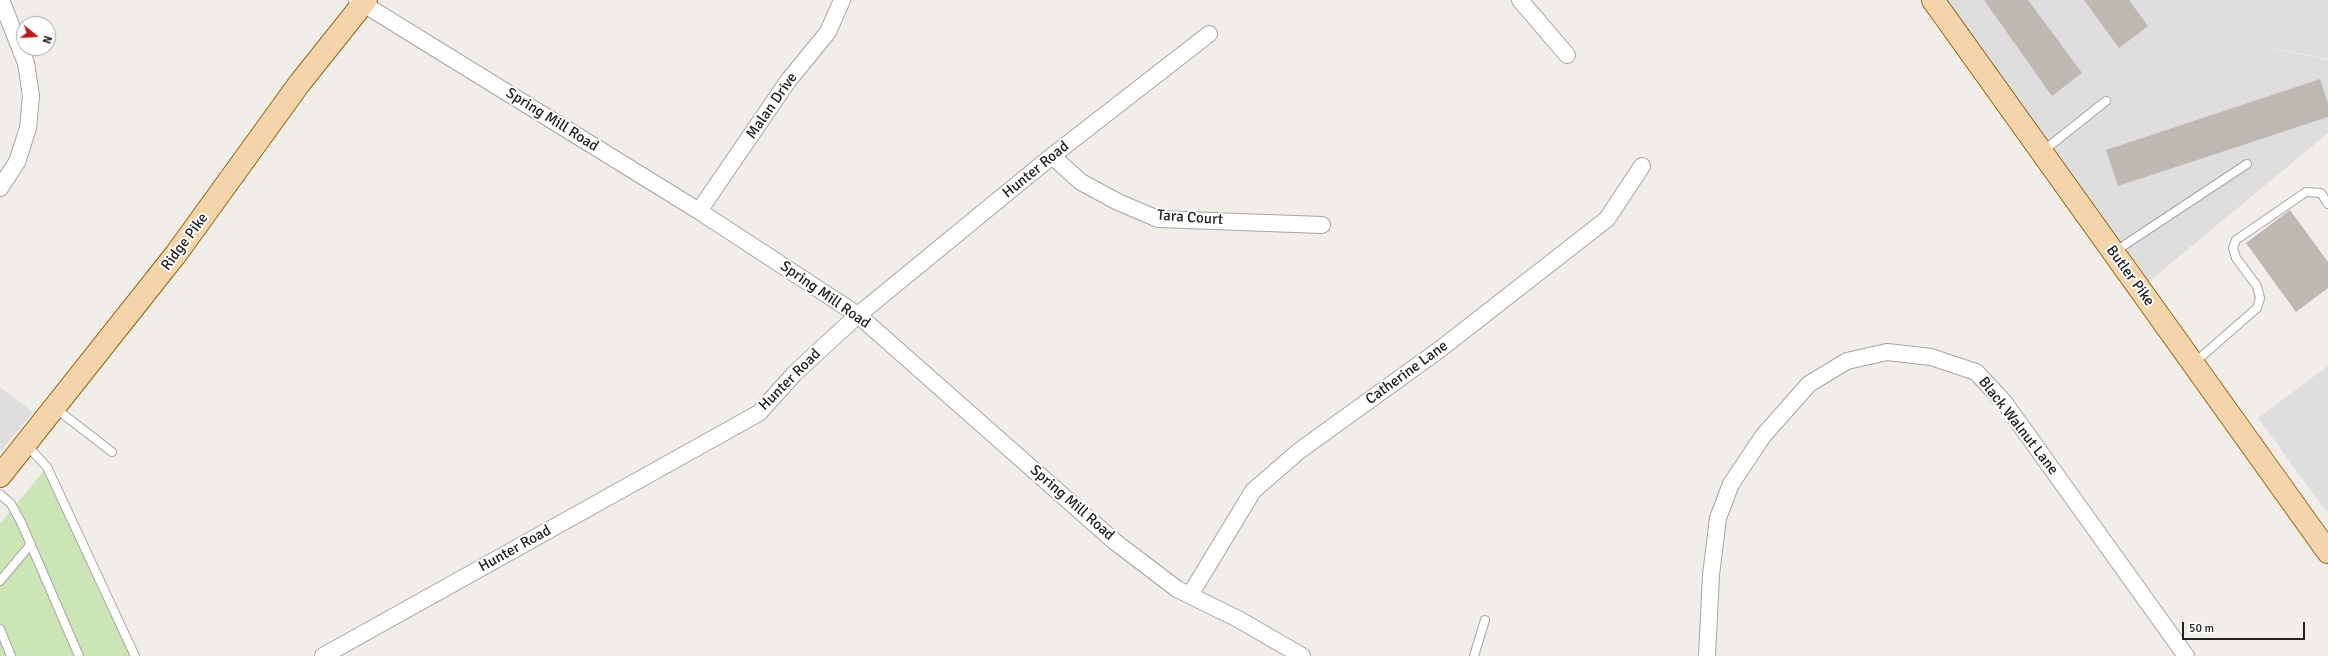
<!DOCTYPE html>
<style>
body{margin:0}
#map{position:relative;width:2328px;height:656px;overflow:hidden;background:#f1eee9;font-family:Signika,sans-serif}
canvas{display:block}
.north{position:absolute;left:16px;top:16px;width:40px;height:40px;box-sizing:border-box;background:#fff;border:1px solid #a6a6a6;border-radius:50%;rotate:108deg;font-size:11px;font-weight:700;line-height:16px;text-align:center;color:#212121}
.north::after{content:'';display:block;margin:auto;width:14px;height:18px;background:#bf1614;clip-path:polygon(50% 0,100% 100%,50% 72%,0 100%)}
.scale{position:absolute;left:2182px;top:622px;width:123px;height:18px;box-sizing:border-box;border:2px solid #212121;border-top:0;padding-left:5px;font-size:12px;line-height:14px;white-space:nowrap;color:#212121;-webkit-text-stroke:3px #fff;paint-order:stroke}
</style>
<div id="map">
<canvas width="2328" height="656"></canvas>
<div class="north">N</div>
<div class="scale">50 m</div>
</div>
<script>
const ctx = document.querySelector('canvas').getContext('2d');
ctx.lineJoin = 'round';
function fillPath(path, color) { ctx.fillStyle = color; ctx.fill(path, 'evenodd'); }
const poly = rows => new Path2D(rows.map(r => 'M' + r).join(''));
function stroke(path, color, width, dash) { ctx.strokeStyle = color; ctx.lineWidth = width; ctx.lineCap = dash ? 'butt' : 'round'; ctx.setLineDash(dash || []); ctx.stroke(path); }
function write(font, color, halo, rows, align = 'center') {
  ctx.font = font + ' Signika,sans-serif'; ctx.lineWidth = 4; ctx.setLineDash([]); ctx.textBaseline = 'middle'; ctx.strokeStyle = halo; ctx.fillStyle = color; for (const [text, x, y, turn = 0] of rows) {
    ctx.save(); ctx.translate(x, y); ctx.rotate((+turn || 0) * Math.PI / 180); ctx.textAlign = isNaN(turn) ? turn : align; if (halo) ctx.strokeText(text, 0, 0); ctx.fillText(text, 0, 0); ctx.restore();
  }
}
fillPath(poly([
 [1931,0,2328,0,2328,59,2240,42,2328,60,2328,133,2140,289],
 [2328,366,2328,514,2258,418],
 [0,387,33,412,0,452]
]), '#dfdede');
fillPath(poly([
 [47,467,135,656,0,656,0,524]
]), '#cce5b4');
fillPath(poly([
 [1984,0,2028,0,2082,73,2052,96],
 [2084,0,2129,0,2148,26,2119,48],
 [2320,79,2328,103,2328,117,2118,186,2106,150],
 [2290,210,2328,262,2328,288,2296,312,2246,243]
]), '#beb8b2');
const lane = poly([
 [2043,151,2106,101],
 [2114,252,2247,164],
 [2194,363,2257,308,2260,298,2257,286,2236,258,2233,248,2236,240,2306,192,2321,193,2328,204],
 [55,408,112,452],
 [26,444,47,467,135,656],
 [0,494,11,504,21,522,79,656],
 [0,581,31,544],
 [0,629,11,656],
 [1474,656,1485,620]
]);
const street = poly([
 [357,0,699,211,858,315,1114,541,1177,589,1238,619,1302,656],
 [1520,0,1567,55],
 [1052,156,1081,182,1118,202,1158,219,1322,225],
 [0,188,17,162,28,128,31,96,26,63,1,0],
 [699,211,788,81,828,32,842,0],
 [1190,595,1253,491,1299,451,1439,350,1607,219,1642,166],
 [323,656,759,413,795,373,858,315,1052,156,1209,34],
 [1707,656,1711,575,1718,518,1731,484,1763,436,1809,384,1847,361,1887,352,1931,357,1976,372,2004,402,2186,656]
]);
const primary = poly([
 [1933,0,2328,552],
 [0,476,176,254,299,84,366,0]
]);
stroke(lane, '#a5a5a5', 10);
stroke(street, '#a5a5a5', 18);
stroke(primary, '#90670f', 24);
stroke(lane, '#fff', 8);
stroke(street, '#fff', 16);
stroke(primary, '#f4d5ab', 22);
write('15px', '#212121', '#fff', [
 ["Malan Drive",772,106,-55],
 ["Spring Mill Road",552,120,32],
 ["Hunter Road",1036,170,-39],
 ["Tara Court",1190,218,4],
 ["Ridge Pike",185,242,-53],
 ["Butler Pike",2130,276,54],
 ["Spring Mill Road",825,295,35],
 ["Catherine Lane",1407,373,-36],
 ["Hunter Road",790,380,-45],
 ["Black Walnut Lane",2018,426,52],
 ["Spring Mill Road",1072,503,41],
 ["Hunter Road",515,549,-29]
]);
</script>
